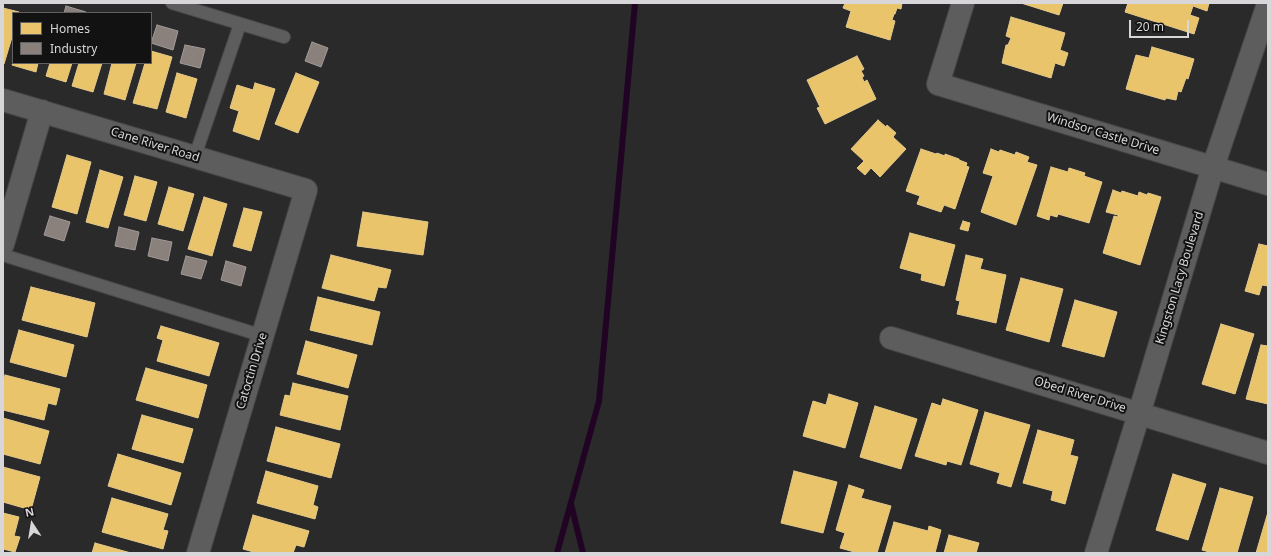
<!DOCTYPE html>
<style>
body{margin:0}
#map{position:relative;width:1271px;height:556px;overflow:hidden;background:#2a2a2a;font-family:"Noto Sans",sans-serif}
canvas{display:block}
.frame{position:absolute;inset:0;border:4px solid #d8d6d8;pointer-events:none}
.legend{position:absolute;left:12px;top:12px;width:140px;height:52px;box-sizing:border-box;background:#131213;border:1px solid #626062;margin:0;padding:5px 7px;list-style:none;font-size:12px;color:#d8d6d8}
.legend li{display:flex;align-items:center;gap:8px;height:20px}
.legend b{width:20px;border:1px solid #626062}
.north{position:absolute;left:12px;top:504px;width:40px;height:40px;-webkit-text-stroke:3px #131213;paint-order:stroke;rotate:348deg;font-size:11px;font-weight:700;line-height:16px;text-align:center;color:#d8d6d8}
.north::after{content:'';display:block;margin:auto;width:14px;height:18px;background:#d8d6d8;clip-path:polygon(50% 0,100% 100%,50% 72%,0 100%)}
.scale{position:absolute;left:1129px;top:20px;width:60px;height:18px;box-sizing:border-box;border:2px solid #d8d6d8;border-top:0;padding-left:5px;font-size:12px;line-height:14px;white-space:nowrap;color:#d8d6d8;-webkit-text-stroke:3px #131213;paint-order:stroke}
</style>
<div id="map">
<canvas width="1271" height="556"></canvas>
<div class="frame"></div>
<ul class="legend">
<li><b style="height:11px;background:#e9c46a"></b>Homes</li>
<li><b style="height:11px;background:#8a817c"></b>Industry</li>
</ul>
<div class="north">N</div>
<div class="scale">20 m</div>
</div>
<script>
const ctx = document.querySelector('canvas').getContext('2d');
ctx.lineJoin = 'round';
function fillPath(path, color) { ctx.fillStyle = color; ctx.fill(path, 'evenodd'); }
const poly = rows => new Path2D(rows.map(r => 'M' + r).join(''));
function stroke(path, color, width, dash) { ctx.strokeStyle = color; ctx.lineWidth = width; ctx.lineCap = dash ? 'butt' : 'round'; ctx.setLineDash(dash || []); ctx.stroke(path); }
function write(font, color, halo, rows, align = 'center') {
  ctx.font = font + ' "Noto Sans",sans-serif'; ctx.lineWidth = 4; ctx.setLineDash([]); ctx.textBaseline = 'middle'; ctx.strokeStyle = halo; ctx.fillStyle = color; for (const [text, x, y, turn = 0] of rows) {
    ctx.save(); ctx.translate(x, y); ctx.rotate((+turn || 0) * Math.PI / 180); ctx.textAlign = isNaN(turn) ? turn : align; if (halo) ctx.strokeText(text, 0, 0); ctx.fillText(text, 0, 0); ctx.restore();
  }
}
const homes = poly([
 [845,3,902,3,901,9,897,8,895,14,894,14,892,20,895,21,890,40,846,27,851,11,843,8,845,3],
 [1021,3,1063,3,1059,15,1021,3],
 [1128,3,1209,3,1207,11,1193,6,1190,15,1199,18,1194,34,1125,12,1128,3],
 [3,8,19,12,13,13,13,34,4,64,3,63,3,8],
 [1011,17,1065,33,1060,50,1068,53,1064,66,1055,63,1051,78,1002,63,1006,45,1008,45,1011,38,1006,36,1011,17],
 [1152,47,1194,59,1188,79,1186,78,1181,92,1178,91,1176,100,1166,98,1165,100,1126,89,1136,55,1149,58,1152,47],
 [151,51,172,57,157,109,133,103,145,63,151,63,151,51],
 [857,56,864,69,861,71,864,76,862,77,864,82,867,80,876,99,825,124,817,108,820,107,807,80,857,56],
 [13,63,38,63,36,72,12,65,13,63],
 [50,63,72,63,66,82,46,76,50,63],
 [79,63,102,63,93,92,72,86,79,63],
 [112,63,136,63,125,100,104,94,112,63],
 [177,73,197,79,186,118,166,112,177,73],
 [296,73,319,82,298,133,275,124,296,73],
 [255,83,275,89,259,140,233,131,239,111,230,108,237,85,253,90,255,83],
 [878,120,886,127,887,125,896,133,893,137,906,149,880,177,871,168,865,175,857,168,864,161,851,149,878,120],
 [921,149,936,154,937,153,945,156,945,154,959,159,959,160,967,163,966,166,969,167,955,209,944,205,941,212,917,204,920,196,906,191,921,149],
 [991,149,999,152,1000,150,1015,155,1016,152,1029,157,1027,162,1037,165,1016,225,981,212,993,176,983,173,991,149],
 [67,155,91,162,77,214,52,207,67,155],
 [1051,167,1068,172,1069,168,1085,173,1084,176,1102,182,1089,223,1058,214,1057,217,1050,215,1049,220,1037,216,1051,167],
 [100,170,123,177,108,228,86,222,100,170],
 [135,176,157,182,146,221,124,215,135,176],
 [169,187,194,194,183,231,158,224,169,187],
 [1113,190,1121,193,1122,191,1138,196,1139,192,1147,195,1148,193,1161,197,1140,265,1103,253,1114,216,1118,217,1118,215,1106,212,1113,190],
 [204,197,227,204,212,256,188,249,204,197],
 [244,208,262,212,251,251,233,246,244,208],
 [363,212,428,222,423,255,357,246,363,212],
 [963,221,970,223,968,231,960,229,963,221],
 [910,233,955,245,944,286,921,280,922,274,900,268,910,233],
 [1259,244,1268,246,1268,286,1262,285,1259,295,1245,291,1259,244],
 [331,255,391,270,386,288,378,287,374,301,322,288,331,255],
 [966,255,983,259,980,269,1006,275,996,323,957,314,960,301,956,300,966,255],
 [1021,278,1063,289,1049,342,1006,330,1021,278],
 [31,287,95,303,87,337,22,320,31,287],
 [318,297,380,312,372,345,310,330,318,297],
 [1075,300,1117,312,1104,357,1062,346,1075,300],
 [1221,324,1254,334,1235,394,1202,384,1221,324],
 [161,326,219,343,209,376,157,361,163,340,157,338,161,326],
 [19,330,74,345,66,377,10,362,19,330],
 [306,341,357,355,348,388,297,374,306,341],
 [1261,345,1268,346,1268,404,1246,399,1261,345],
 [146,368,207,385,198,418,136,400,146,368],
 [5,375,60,389,56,405,48,403,44,420,3,410,3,384,5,375],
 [293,383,348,396,340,430,280,415,285,395,290,396,293,383],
 [829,394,858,403,845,448,803,436,813,401,826,405,829,394],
 [943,399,978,410,961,465,947,461,946,465,915,456,932,403,941,406,943,399],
 [875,406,917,419,901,469,860,457,875,406],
 [985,412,1030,425,1011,487,997,483,1000,473,970,464,985,412],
 [142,415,193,429,183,463,132,449,142,415],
 [3,418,49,431,40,464,3,454,3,418],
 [276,427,340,444,331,478,267,461,276,427],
 [1038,430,1074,440,1070,455,1078,457,1065,504,1051,500,1053,491,1023,483,1038,430],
 [118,454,181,473,171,505,108,486,118,454],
 [3,467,40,477,31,510,3,502,3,467],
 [266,471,318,486,313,505,318,507,315,519,257,503,266,471],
 [794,471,837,482,823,533,781,523,794,471],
 [1173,474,1206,484,1188,540,1156,530,1173,474],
 [849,485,864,490,861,498,891,506,877,553,858,553,840,548,845,533,836,530,849,485],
 [1220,488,1253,497,1237,553,1213,553,1202,550,1220,488],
 [112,498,168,514,163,530,168,531,163,549,102,532,112,498],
 [1268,512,1268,553,1256,553,1268,512],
 [3,513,19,517,14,536,20,537,15,552,3,549,3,513],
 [253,515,309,531,304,547,296,545,293,553,257,553,243,549,253,515],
 [894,522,928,531,929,526,941,530,935,553,885,553,894,522],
 [949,535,979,543,976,553,944,553,949,535],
 [95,543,131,553,92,553,95,543]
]);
fillPath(homes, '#e9c46a');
stroke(homes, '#e4c98b', 1);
const industry = poly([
 [66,6,86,12,86,13,64,13,66,6],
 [157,25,178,31,173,50,151,43,157,25],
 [312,42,328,48,321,67,305,61,312,42],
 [185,45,205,49,200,68,180,63,185,45],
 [50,216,70,222,64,241,44,235,50,216],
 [119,227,139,232,135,250,115,246,119,227],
 [152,238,172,242,168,261,148,256,152,238],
 [186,256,207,261,201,279,181,274,186,256],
 [226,261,246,267,241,286,221,280,226,261]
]);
fillPath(industry, '#8a817c');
stroke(industry, '#a19a98', 1);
stroke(poly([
 [571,504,583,553],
 [557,553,599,401,635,3]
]), '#210424', 6);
const lane = poly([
 [172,3,284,37],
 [195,156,240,24],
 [3,255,263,336]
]);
const street = poly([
 [963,3,938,84,1268,184],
 [3,100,306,190,198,553],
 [3,244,42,111],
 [891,338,1268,453],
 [1096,553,1139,414]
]);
const secondary = poly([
 [1139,414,1213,167,1268,4]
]);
stroke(lane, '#464646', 14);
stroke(street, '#464646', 24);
stroke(secondary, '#464646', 24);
stroke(lane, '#5d5d5d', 12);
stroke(street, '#5d5d5d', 22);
stroke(secondary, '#5d5d5d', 22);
write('12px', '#d8d6d8', '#131213', [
 ["Windsor Castle Drive",1103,134,17],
 ["Cane River Road",155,145,17],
 ["Kingston Lacy Boulevard",1180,278,-73],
 ["Catoctin Drive",252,371,-73],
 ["Obed River Drive",1080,395,17]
]);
</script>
